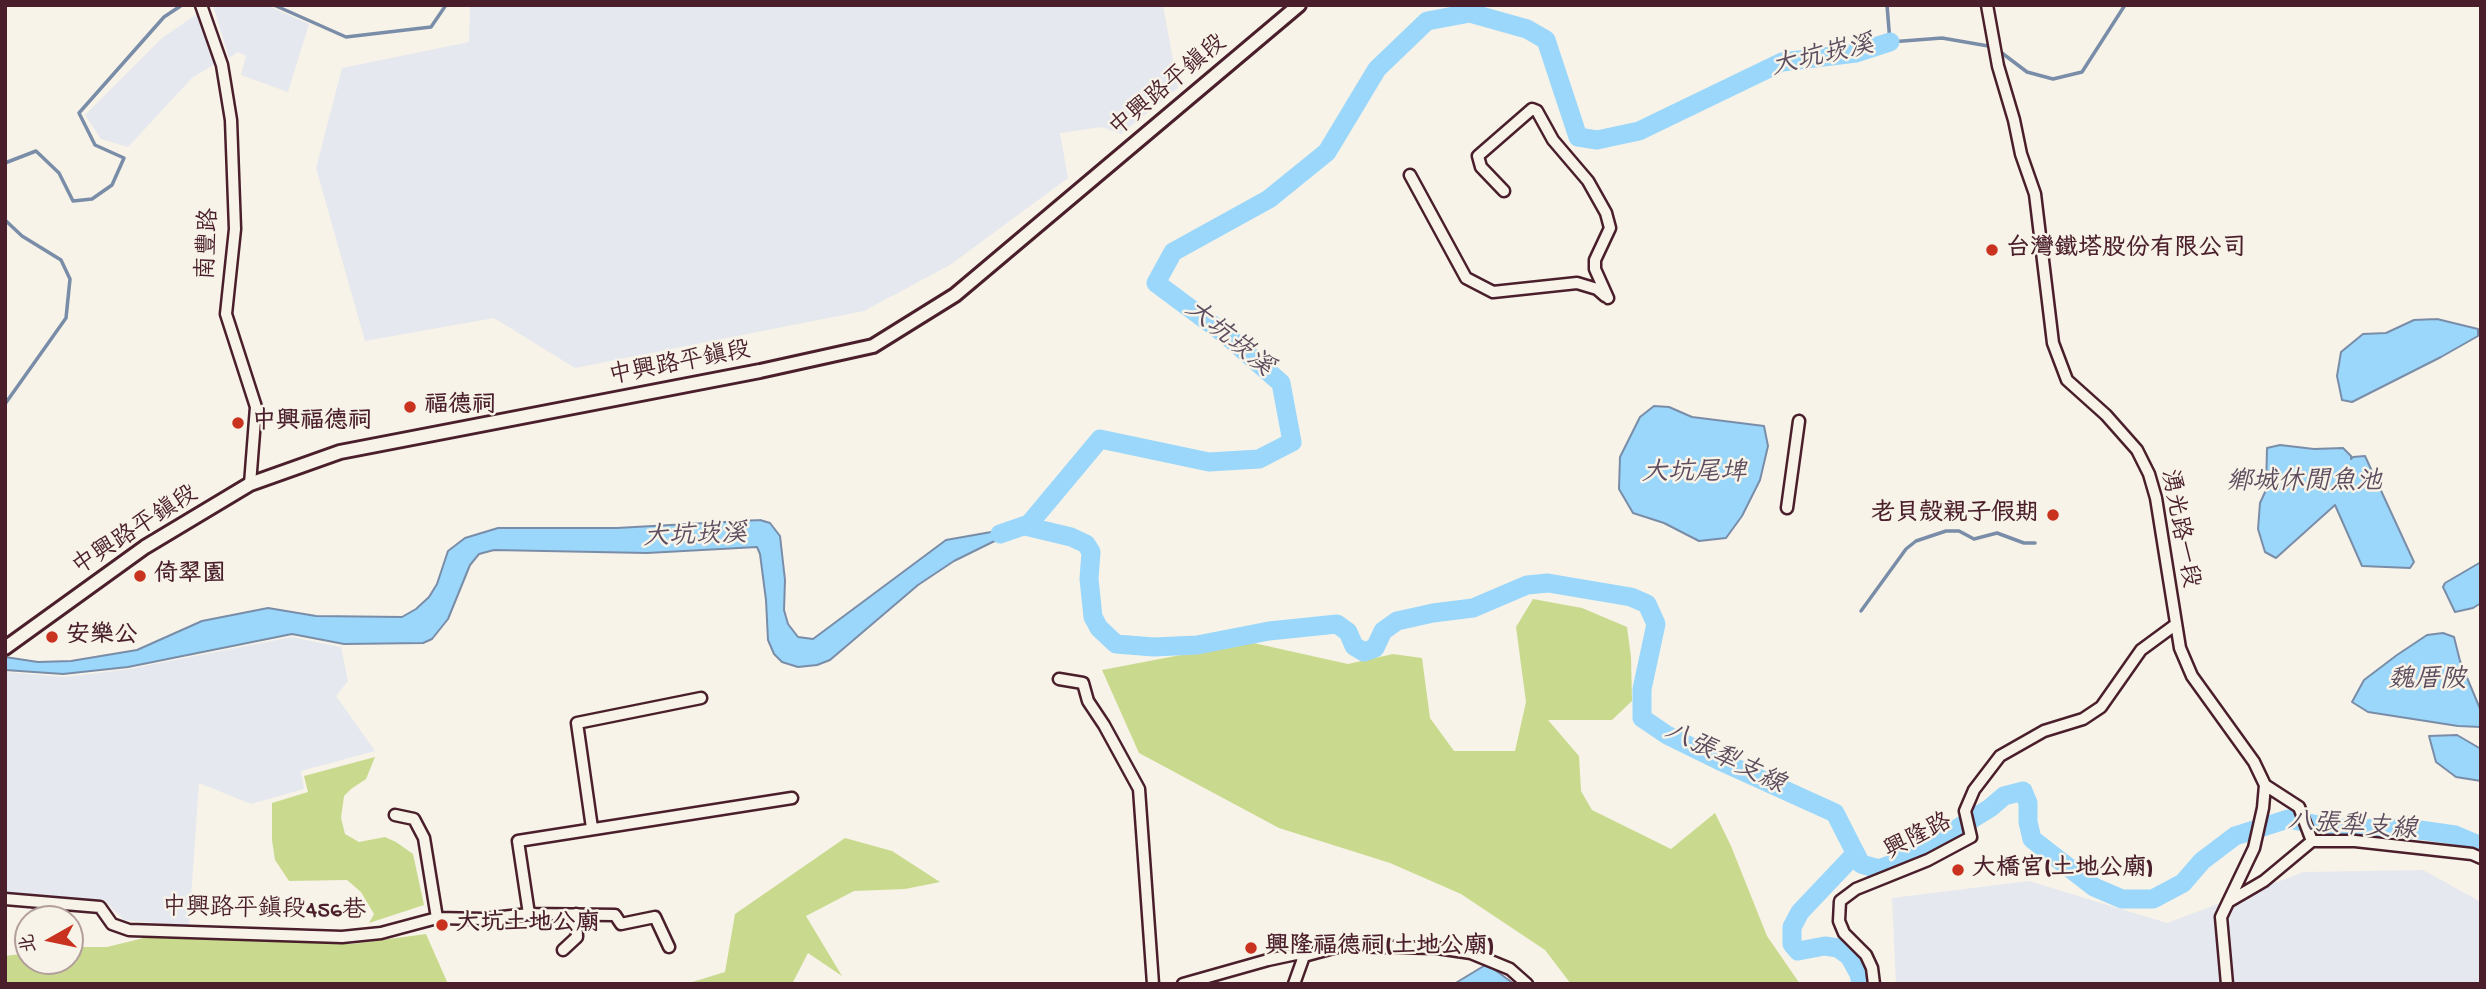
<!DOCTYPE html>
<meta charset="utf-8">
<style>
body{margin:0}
#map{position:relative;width:2486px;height:989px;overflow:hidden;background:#f7f3e8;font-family:"Gochi Hand","LXGW WenKai TC",sans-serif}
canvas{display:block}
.frame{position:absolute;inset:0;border:7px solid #4a1f2b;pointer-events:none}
.north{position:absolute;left:14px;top:905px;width:70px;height:70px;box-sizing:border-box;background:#f7f3e8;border:2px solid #b29e9c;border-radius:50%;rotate:261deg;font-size:19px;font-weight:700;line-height:28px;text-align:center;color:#4a1f2b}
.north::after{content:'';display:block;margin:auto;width:24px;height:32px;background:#c8321e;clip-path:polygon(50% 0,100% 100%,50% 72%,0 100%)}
</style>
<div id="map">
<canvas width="2486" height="989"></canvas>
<div class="frame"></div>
<div class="north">北</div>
</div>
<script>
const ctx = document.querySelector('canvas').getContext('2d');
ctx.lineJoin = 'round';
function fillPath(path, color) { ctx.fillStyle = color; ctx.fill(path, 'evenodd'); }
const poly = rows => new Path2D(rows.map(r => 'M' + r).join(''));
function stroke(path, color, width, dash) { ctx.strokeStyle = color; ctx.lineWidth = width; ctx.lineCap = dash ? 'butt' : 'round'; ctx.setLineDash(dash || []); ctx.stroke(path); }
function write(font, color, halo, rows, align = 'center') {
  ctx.font = font + ' "Gochi Hand","LXGW WenKai TC",sans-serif'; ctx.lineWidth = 5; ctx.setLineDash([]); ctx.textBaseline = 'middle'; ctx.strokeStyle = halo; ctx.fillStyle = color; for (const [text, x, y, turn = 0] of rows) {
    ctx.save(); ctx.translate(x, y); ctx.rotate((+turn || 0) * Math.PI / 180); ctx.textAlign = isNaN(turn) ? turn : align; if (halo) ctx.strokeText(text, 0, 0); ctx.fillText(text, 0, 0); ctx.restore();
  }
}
fillPath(poly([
 [213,5,266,5,309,24,288,92,241,75,246,56,238,52,229,58],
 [470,5,1163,5,1178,88,1121,134,1102,127,1060,133,1068,178,950,265,864,311,575,368,494,318,365,341,316,168,342,68,469,42],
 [200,12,216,63,192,78,128,147,101,139,85,115,162,38],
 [292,637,341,647,348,681,336,696,375,751,301,771,304,789,251,804,199,783,189,926,124,920,106,902,5,893,5,672,65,677,130,669],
 [2423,870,2481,902,2481,984,1896,984,1892,898,2029,881,2167,923,2304,872]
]), '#e6e8ef');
fillPath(poly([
 [1533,599,1582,608,1627,627,1631,657,1632,701,1612,720,1548,720,1579,756,1581,791,1592,810,1671,849,1715,813,1731,846,1767,936,1800,984,1571,984,1545,950,1461,894,1390,863,1279,828,1139,753,1102,670,1249,642,1348,664,1393,654,1422,658,1430,718,1454,751,1515,751,1526,702,1516,627],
 [375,757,366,779,351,789,344,796,341,818,345,834,359,842,385,837,396,842,413,854,424,905,369,923,374,914,361,892,347,880,289,881,275,860,272,840,272,803,308,792,304,776],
 [845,838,892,851,940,882,905,889,854,891,806,916,842,976,808,953,792,984,666,984,689,983,725,972,735,914],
 [164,933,352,944,426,934,448,984,5,984,5,956,28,953,28,961,70,961,70,947,107,947]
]), '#c9da8e');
const water = poly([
 [2437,319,2478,329,2478,336,2441,357,2352,402,2342,400,2337,376,2341,352,2363,334,2386,333,2414,320,2437,319],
 [1654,406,1669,407,1692,417,1764,426,1768,446,1760,480,1742,516,1726,538,1699,541,1664,523,1633,513,1619,489,1620,457,1640,417,1654,406],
 [2280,445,2314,449,2343,448,2351,456,2351,459,2353,457,2365,456,2414,562,2410,568,2362,566,2335,505,2276,558,2265,552,2258,529,2260,503,2266,490,2267,448,2280,445],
 [760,520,770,523,780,536,785,580,784,610,788,624,798,637,813,639,946,540,1025,526,954,561,918,585,830,660,817,665,798,667,782,662,774,654,768,640,766,600,760,554,757,547,647,553,494,550,479,554,470,565,448,619,432,639,423,643,344,644,292,634,128,667,63,674,5,670,5,657,38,662,71,661,137,650,202,621,268,608,316,616,402,617,416,609,429,597,437,584,448,551,465,538,498,528,617,528,760,520],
 [2481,562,2481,603,2473,608,2455,612,2443,587,2445,583,2481,562],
 [2443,633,2454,637,2460,661,2481,711,2481,727,2458,726,2368,712,2352,702,2364,680,2397,655,2427,635,2443,633],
 [2457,735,2481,749,2481,781,2456,777,2436,762,2429,736,2457,735],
 [1487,964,1514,984,1454,984,1487,964]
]);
fillPath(water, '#9ad7fb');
stroke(water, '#7a8da8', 2);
stroke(poly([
 [274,5,346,37,431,27,446,5],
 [1887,5,1890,42,1942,38,1994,47,2027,72,2053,79,2082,72,2125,5],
 [5,163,36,151,59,173,73,201,92,199,112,185,124,158,95,145,79,113,164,17,182,5],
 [5,220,22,236,61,260,70,279,66,318,5,404],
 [1861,611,1906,549,1916,541,1946,531,1959,531,1974,539,1997,533,2024,543,2035,543]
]), '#7a8da8', 3.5);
stroke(poly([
 [1025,526,1071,537,1086,544,1091,552,1089,579,1093,617,1099,628,1116,644,1154,647,1197,645,1269,631,1337,624,1348,632,1354,646,1364,652,1375,648,1383,631,1397,621,1433,613,1473,608,1527,585,1548,583,1631,597,1647,604,1656,624,1642,689,1642,718,1667,735,1718,760,1835,813,1861,864,1879,869,1911,857,1990,808,2004,796,2023,791,2028,803,2028,822,2032,839,2094,887,2122,899,2153,899,2183,883,2202,861,2235,836,2288,819,2334,828,2413,829,2455,835,2481,846],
 [1000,534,1029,524,1100,439,1209,462,1259,459,1292,442,1281,383,1226,335,1156,283,1173,252,1269,199,1327,152,1377,69,1427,21,1470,13,1527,29,1546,40,1578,137,1597,140,1639,131,1782,62,1856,53,1890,42],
 [1855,854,1800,912,1792,927,1792,944,1798,951,1825,946,1838,948,1849,956,1859,974,1861,984]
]), '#9ad7fb', 19);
const street = poly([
 [201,5,222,65,231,120,235,229,226,314,256,407,250,484],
 [1987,5,1998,66,2014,120,2021,154,2035,194,2053,343,2067,380,2106,415,2137,450,2149,474,2156,498,2180,648,2192,676,2254,762,2265,785,2263,808,2254,848,2221,917,2227,984],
 [1410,175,1466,278,1493,292,1577,283,1597,289,1605,296],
 [1504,191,1481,167,1478,156,1532,109,1537,111,1553,140,1588,181,1606,213,1610,228,1595,260,1595,269,1608,298],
 [1787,508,1799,421],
 [1059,679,1083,683,1088,701,1104,725,1139,789,1153,984],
 [2265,785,2299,807,2312,841],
 [395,815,414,819,424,838,437,918],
 [592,828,577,723,701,698],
 [5,899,100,907,112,924,129,930,342,937,381,933,437,918,484,919,529,914],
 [2228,902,2264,881,2312,841,2355,841,2472,854,2481,858],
 [669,947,655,917,621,924,615,915,529,914,518,841,792,798],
 [563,950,577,937,576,914],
 [1183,984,1268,960,1296,954,1304,956,1341,946,1437,948,1471,953,1510,969,1527,984],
 [1294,984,1304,956],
 [1874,984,1872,968,1866,955,1844,933,1839,921,1840,901,1856,889,1928,860,1971,837,1965,811,1974,790,2000,756,2044,731,2083,719,2101,707,2141,650,2175,625]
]);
const secondary = poly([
 [5,648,145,547,250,484,340,452,760,371,873,346,955,295,1299,5]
]);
stroke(street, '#4a1f2b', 15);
stroke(secondary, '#4a1f2b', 18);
stroke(street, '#f7f3e8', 10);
stroke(secondary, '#f7f3e8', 12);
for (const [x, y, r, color] of [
 [1992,250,7,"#c8321e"],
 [410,407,7,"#c8321e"],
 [238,423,7,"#c8321e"],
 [2053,515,7,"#c8321e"],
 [140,576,7,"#c8321e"],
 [52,637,7,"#c8321e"],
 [1958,870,7,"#c8321e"],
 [442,925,7,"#c8321e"],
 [1251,948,7,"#c8321e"]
]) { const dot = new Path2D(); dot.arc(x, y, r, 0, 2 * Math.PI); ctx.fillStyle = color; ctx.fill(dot); stroke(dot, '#f7f3e8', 2.5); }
write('24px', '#4a1f2b', '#f7f3e8', [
 ["中興路平鎮段",1169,87,-40],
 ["南豐路",210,244,-87],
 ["中興路平鎮段",680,365,-11],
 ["湧光路一段",2178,529,79],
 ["中興路平鎮段",136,532,-33],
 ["興隆路",1919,838,-27],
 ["中興路平鎮段456巷",264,911,1]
]);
write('bold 24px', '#4a1f2b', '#f7f3e8', [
 ["台灣鐵塔股份有限公司",2006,250],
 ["福德祠",424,407],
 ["中興福德祠",252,423],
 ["老貝殼親子假期",2039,515,"right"],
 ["倚翠園",154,576],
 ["安樂公",66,637],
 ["大橋宮(土地公廟)",1972,870],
 ["大坑土地公廟",456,925],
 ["興隆福德祠(土地公廟)",1265,948]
], 'left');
write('italic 26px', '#5e4d5f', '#f7f3e8', [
 ["大坑崁溪",1823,58,-13],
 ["大坑崁溪",1228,340,39],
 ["大坑尾埤",1694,475],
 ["鄉城休閒魚池",2304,484],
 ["大坑崁溪",695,538,-2],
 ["魏厝陂",2427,682],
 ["八張犁支線",1724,760,26],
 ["八張犁支線",2352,828,4]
]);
</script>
